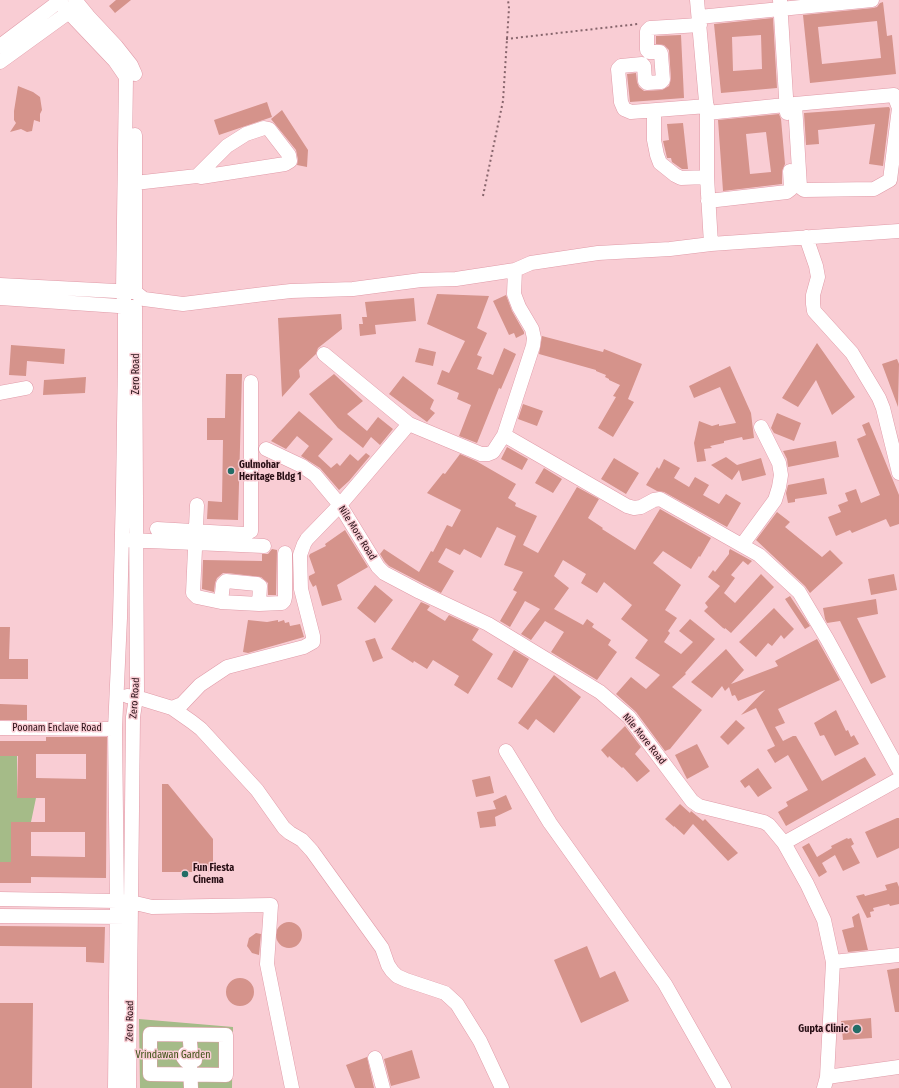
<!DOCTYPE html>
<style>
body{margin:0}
canvas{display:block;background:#f9cdd4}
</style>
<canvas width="899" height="1088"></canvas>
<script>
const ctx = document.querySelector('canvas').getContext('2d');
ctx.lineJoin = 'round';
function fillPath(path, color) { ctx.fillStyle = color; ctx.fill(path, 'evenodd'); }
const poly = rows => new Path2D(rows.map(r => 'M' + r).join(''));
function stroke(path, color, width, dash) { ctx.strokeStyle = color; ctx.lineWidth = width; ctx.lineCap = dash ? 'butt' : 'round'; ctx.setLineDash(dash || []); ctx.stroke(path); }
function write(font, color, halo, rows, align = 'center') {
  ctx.font = font + ' "Fira Sans Condensed",sans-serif'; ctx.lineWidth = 3; ctx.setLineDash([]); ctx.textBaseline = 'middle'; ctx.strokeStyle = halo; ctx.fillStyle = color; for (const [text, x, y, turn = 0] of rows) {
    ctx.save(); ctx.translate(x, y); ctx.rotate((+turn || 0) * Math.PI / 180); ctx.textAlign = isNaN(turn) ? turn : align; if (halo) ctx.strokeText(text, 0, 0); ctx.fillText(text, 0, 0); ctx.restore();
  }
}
fillPath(poly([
 [0,756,17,756,17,797,36,798,31,822,11,822,11,862,0,862],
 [139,1019,233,1027,232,1088,140,1088]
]), '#a5bb88');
fillPath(poly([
 [116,0,131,0,115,13,109,6],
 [883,2,887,36,892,35,896,74,810,83,803,15,873,8,877,7,880,3],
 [877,21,881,58,822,64,818,27],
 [773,18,777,88,721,93,714,24],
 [761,35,762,69,733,71,732,37],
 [681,35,684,98,630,102,627,74,636,73,637,82,639,87,644,91,662,90,669,86,671,79,669,50,664,45,656,44,656,36],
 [18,86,33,92,40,97,42,110,40,114,40,122,34,120,32,131,27,132,21,129,10,132,16,123,14,120,14,111],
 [267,102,272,117,219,135,214,120],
 [889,107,890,109,883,166,869,164,875,124,818,130,819,144,806,145,804,113],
 [282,110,308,150,307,167,297,165,298,160,296,150,271,119],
 [779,114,781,119,785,164,782,171,782,184,723,191,718,120],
 [766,132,771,172,750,174,746,134],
 [683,123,688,169,682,169,672,162,671,158,667,158,663,141,669,140,667,124],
 [437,294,489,296,477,328,487,333,477,355,482,357,477,369,493,375,504,348,516,354,501,389,499,388,477,443,459,436,471,405,457,399,459,393,437,384,442,370,449,373,465,341,427,324],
 [506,295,512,311,524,332,524,334,516,338,514,333,509,335,493,301],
 [414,298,416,321,375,325,376,334,360,336,359,324,363,324,362,317,367,317,365,302],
 [341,314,342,329,318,348,316,354,299,370,300,377,282,397,278,318],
 [542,336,603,352,604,349,642,364,628,399,634,402,613,437,598,428,616,397,613,396,620,385,609,380,609,379,605,377,606,375,596,371,596,370,539,354],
 [817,343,855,397,832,415,816,380,798,407,782,398],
 [11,345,65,349,64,364,27,361,26,376,9,375],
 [419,348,436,352,433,366,415,362],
 [897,359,899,364,898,407,882,364],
 [730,366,751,413,754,438,743,440,742,437,724,441,724,443,710,446,712,448,704,449,706,461,697,462,694,443,699,421,712,426,719,424,719,426,736,423,720,387,694,398,689,386],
 [226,374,242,374,238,520,207,519,208,501,222,502,223,440,207,440,207,418,225,418],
 [334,374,363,401,347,414,367,431,378,417,393,429,380,445,371,437,363,448,338,428,309,394],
 [403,376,434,400,430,409,435,413,427,422,389,394],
 [86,377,85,393,43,395,44,380],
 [523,404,543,411,537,426,518,419],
 [299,411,333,439,318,456,331,468,337,463,340,466,350,454,358,461,366,453,370,456,349,481,339,490,320,468,301,456,309,446,297,436,286,449,271,441],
 [777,413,801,423,794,441,774,433,771,428],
 [869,422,899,495,899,524,890,527,886,519,852,533,850,530,836,536,828,517,841,512,838,505,848,501,845,493,856,489,861,503,880,495,857,439,866,435,862,425],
 [836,441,839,457,788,467,787,459,783,451],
 [507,447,528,459,522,470,501,459],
 [460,454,476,461,516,484,508,498,516,503,515,506,537,516,523,545,538,553,577,487,599,499,588,518,603,528,602,529,635,550,660,509,711,538,700,557,699,556,691,569,663,551,653,563,681,585,665,610,677,618,668,631,670,633,664,642,681,654,693,642,679,631,690,619,715,639,685,673,686,674,672,687,702,710,670,749,665,751,636,712,616,694,631,677,646,689,660,675,635,658,648,640,621,619,632,605,604,582,597,593,581,583,586,574,563,560,554,576,569,588,554,609,583,625,587,619,594,624,592,627,611,640,608,645,617,652,597,680,551,652,564,632,545,621,531,640,521,634,540,609,525,601,510,627,500,621,517,592,513,590,523,572,504,565,516,536,497,527,481,558,464,549,460,555,446,548,438,562,454,571,441,593,389,566,385,562,380,554,384,549,419,572,431,551,433,552,447,525,452,527,461,510,427,493,443,473,445,474],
 [726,457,737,465,761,458,766,475,742,481,739,470,732,480,711,465],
 [614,458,639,473,626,494,601,479],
 [664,459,680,468,674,478,689,487,695,477,709,485,703,495,719,504,726,494,741,503,727,527,664,492,657,491,646,485,657,467,659,469],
 [544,468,562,479,553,493,535,483],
 [824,478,827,494,795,499,795,502,788,503,786,493,788,485],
 [777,512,790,522,785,527,822,557,830,550,843,563,810,593,805,586,756,540],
 [345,530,368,567,337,585,342,600,322,606,316,585,313,587,309,579,309,576,315,573,309,556,310,554,326,546,325,544],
 [272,549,277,550,276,595,268,595,268,583,261,577,227,573,223,573,217,578,215,583,214,592,202,589,203,560,262,561,262,554,268,554],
 [730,549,752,561,748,565,743,561,731,575,735,578,724,593,735,603,761,574,774,587,731,633,725,628,725,629,723,628,704,611,708,607,705,603,720,586,708,577,713,570,715,572,729,554,729,551],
 [894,574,897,590,871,595,868,579],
 [375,585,393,600,375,623,357,608],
 [790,596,810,626,805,629,785,599],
 [876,599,878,614,857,618,886,677,871,684,840,621,827,623,825,619,823,608],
 [421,602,430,606,427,610,445,621,449,615,479,629,472,640,493,654,468,694,454,685,459,676,433,660,427,669,414,661,413,663,391,649],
 [774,608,794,629,784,639,781,635,772,646,768,643,756,657,739,642],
 [248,620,267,622,278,620,278,622,284,620,285,623,289,622,290,626,300,624,304,637,248,653,243,652],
 [0,627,10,627,9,659,28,659,28,679,0,679],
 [375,638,383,658,373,662,365,641],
 [817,639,840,680,778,709,785,723,775,727,783,741,793,736,796,736,822,781,865,757,876,775,786,826,778,812,788,806,786,802,808,790,788,755,775,763,767,750,775,746,756,708,741,715,765,690,738,701,735,695,732,696,729,687,725,691,722,686,712,698,691,682,726,649,744,670,731,684,778,666,775,661],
 [514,650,529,659,512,688,497,679],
 [554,675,581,697,554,733,536,719,528,730,518,723],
 [0,704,27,705,27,720,0,720],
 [836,710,846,731,848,730,851,737,854,735,859,744,835,756,824,735,820,736,814,723],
 [736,720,745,728,728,745,720,737],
 [625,726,641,747,635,754,650,771,637,782,623,767,622,768,609,756,608,758,601,750],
 [46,737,107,737,106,878,31,877,31,883,0,883,0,862,11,862,11,822,45,822,45,798,17,798,18,756,0,756,0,741,46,741],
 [36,754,86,754,86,779,36,778],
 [31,832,85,832,85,857,31,856],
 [697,744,709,767,687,779,675,755],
 [758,768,772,788,758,797,749,785,745,788,740,781],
 [490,776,494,793,476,797,472,780],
 [162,784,168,784,213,839,213,872,162,872],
 [506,795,512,809,495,817,496,826,480,828,477,812,496,809,493,801],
 [680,804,690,813,691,811,703,821,705,819,738,853,728,861,693,824,684,835,674,826,674,827,665,819],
 [897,818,899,818,899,848,877,858,865,832],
 [847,838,848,839,851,838,854,844,851,846,860,863,843,871,835,855,822,863,827,872,819,877,802,847,809,843,817,857,832,848,831,846],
 [897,882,899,887,899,904,890,906,889,904,873,908,874,911,870,912,871,917,867,918,856,896,864,894,865,896,887,890,885,885],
 [859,913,868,950,848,952,842,930,854,927,852,917],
 '276 935a13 13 0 1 1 26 0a13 13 0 1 1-26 0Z',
 [0,926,105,927,104,963,86,962,86,947,0,946],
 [256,933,261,934,259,955,252,953,247,946,249,938],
 [587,946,600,978,615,971,629,1001,581,1023,554,960],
 [899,968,899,1012,895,1012,887,970],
 '226 992a14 14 0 1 1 28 0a14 14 0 1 1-28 0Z',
 [0,1003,33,1003,32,1088,0,1088],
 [871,1018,872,1038,843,1040,841,1021],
 [412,1050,420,1078,391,1086,384,1059],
 [367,1057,374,1088,355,1088,346,1065]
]), '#d5938b');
const minor = poly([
 [75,0,88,16,116,46,131,65,135,74],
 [697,0,707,113,707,177,711,244],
 [780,0,787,113],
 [59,2,115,61,126,77,123,292,125,307,125,357,123,491,120,618,115,729,117,901,115,1088],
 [699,17,872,0],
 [700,25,650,28,647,31,647,50,649,52,660,52,661,54,663,80,661,82,647,83,645,81,644,66,642,64,621,66,618,69,621,102,624,109,631,112,707,106],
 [0,46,61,0],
 [0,62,76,7],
 [654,111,654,140,657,155,660,163,675,175,681,178,707,177],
 [707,113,795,104,894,95,899,108,890,180,874,189,804,190,800,187,795,104],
 [135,135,135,292],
 [135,183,197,176,227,146,246,134,264,128,269,129,289,155,290,161,285,164,201,177,197,176],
 [708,201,787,192,791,189,790,171],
 [806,237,816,266,818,277,813,295,813,304,814,311,852,353,879,398,883,408,899,473],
 [515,270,514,294,519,307,532,329,534,338,533,346,504,435,627,506,634,508,641,507,654,500,660,499,759,555,799,592,827,639,899,770],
 [0,285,135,292,144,299,183,304,264,294,291,291,353,289,421,280,456,279,515,270,531,263,598,253,670,249,711,244,899,231],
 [0,298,133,307],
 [324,354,409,424,481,454,488,454,493,452,504,435],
 [0,393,26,388],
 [266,449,302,466,315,475,340,505,378,567,384,573,420,592,488,624,600,692,629,717,692,801,699,806,764,822,769,825,784,843,807,884,824,920,833,962,827,1077,824,1088],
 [197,505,193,593,197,597,221,602,259,604,282,603,284,601,285,597,285,553],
 [157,529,245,534,251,531,251,382],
 [126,540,264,546],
 [742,545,775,500,779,487,781,475,779,463,761,427],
 [221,602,223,584,226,581,257,584,260,586,259,604],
 [127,696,136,697,172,708,192,722,201,729,257,790,284,828,290,833,302,840,312,851,382,948,388,965,392,971,397,976,406,980,445,993,457,1004,480,1041,502,1088],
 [172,708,182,704,200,685,227,667,304,647,313,642,313,636,301,589,300,555,304,544,307,539,340,505,409,424],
 [0,728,115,729],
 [506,751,550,823,665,984,724,1088],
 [784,843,899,779],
 [0,899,117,901,131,902,152,907,271,905,267,964,292,1088],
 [0,916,126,917],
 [833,962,899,955],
 [150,1034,226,1035,226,1075,150,1074,150,1034],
 [190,1042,191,1054,185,1054,183,1057,186,1061,195,1060,195,1055,191,1054],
 [375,1058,383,1088],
 [190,1066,191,1088],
 [827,1077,899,1067],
 [129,1088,133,717,137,691,135,307]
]);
stroke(minor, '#e09ba8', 15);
stroke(poly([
 [506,39,638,24],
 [483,196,503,101,509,8,508,0]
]), '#86646b', 2, [2, 3]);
stroke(minor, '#fff', 14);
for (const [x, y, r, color] of [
 [231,471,4,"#236d66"],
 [185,874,4,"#236d66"],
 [857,1029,5,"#236d66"]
]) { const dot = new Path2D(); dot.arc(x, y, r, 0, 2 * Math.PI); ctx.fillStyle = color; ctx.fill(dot); stroke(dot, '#f9cdd4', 1.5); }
write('10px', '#270e14', '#f9cdd4', [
 ["Zero Road",136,374,-90],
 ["Nile More Road",357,533,58],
 ["Zero Road",135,698,-86],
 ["Poonam Enclave Road",57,728],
 ["Nile More Road",644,739,51],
 ["Zero Road",130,1021,-89]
]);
write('bold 10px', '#270e14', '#f9cdd4', [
 ["Gulmohar",239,465],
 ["Heritage Bldg 1",239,477],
 ["Fun Fiesta",193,868],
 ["Cinema",193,880],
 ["Gupta Clinic",848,1029,"right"]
], 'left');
write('10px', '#3a5013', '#f9cdd4', [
 ["Vrindawan Garden",173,1055]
]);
</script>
